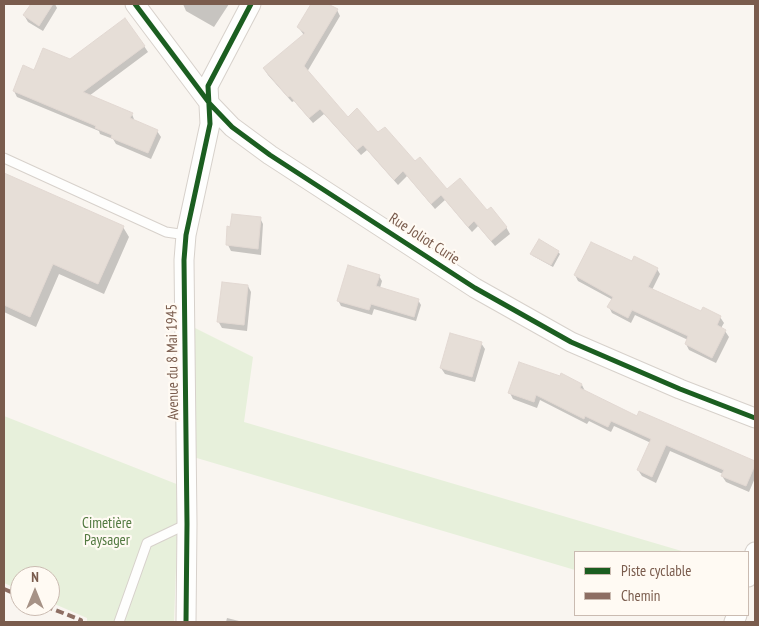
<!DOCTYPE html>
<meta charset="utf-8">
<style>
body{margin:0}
#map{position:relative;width:759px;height:626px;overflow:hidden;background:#f9f5f0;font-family:"PT Sans Narrow",sans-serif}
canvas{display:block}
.frame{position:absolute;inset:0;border:5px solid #7a5c4d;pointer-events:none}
.legend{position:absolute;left:574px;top:551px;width:175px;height:65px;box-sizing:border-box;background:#fffaf3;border:1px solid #cabbb1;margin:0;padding:6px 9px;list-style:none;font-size:15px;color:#7a5c4d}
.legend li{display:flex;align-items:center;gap:10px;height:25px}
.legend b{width:25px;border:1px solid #cabbb1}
.north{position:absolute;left:10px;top:566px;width:50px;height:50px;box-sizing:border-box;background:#fffaf3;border:1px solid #cabbb1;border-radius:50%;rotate:0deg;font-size:14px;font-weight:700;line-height:20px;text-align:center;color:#7a5c4d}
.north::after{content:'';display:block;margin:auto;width:18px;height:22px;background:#a69286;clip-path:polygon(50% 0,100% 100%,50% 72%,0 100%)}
</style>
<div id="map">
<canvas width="759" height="626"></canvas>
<div class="frame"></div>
<ul class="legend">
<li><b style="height:6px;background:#1b5e20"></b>Piste cyclable</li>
<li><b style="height:6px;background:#8d6e63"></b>Chemin</li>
</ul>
<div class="north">N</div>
</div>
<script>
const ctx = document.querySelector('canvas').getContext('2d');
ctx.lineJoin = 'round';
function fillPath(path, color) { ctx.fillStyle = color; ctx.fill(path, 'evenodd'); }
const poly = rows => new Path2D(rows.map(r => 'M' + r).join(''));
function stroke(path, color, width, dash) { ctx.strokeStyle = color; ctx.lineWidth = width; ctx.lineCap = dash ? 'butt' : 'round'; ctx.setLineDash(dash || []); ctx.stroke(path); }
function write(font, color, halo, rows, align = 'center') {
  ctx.font = font + ' "PT Sans Narrow",sans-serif'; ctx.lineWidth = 4.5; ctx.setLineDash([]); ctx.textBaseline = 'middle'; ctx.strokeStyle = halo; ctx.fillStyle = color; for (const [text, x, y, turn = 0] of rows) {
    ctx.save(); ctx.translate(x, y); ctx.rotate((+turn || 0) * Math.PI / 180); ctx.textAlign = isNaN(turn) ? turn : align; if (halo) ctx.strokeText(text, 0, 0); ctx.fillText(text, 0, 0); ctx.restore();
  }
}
fillPath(poly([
 [191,326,253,357,244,422,685,552,575,552,575,570,190,456],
 [4,416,179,485,174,622,87,622,87,618,50,602,50,576,20,576,20,590,4,583]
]), '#e7f0db');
fillPath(poly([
 [33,4,55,4,57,8,43,31,28,22,24,15],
 [183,4,229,4,214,27,186,11],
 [312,4,326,4,337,10,340,16,307,72,348,118,378,134,415,162,447,191,487,212,506,227,510,234,495,246,478,226,472,232,445,200,435,209,407,176,398,185,367,150,361,155,324,114,313,123,294,101,292,102,268,75,264,69,304,35,298,27],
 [144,46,148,52,89,96,132,114,135,122,157,131,161,137,151,159,116,144,113,139,100,134,99,131,17,97,14,91,34,72,71,60],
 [4,174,123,227,129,237,104,294,59,274,36,327,4,312],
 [260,218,263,224,261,255,231,251,228,245,231,228],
 [558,252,560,254,553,267,533,256,532,254],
 [632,263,657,269,660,274,652,290,701,313,720,317,724,323,721,328,725,331,729,337,716,363,689,350,686,344,688,340,635,315,631,323,612,313,609,307,613,300,578,281,575,275],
 [379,276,382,281,380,288,418,300,421,305,416,321,374,309,372,315,341,306,338,300],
 [248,286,251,292,247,331,222,328,218,321],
 [481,343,485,349,475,382,445,374,441,368],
 [582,385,585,391,637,418,639,413,755,462,755,478,749,492,726,482,722,476,723,474,670,451,656,483,642,476,638,470,651,443,614,426,611,432,589,421,587,424,540,400,537,408,513,399,510,393],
 [227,618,243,622,226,622]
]), '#0003');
const building = poly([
 [31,4,53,4,39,26,23,15,31,4],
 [311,4,328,4,338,9,304,66,348,117,357,108,378,132,385,127,415,161,420,157,447,189,460,178,487,210,491,207,507,227,491,241,474,221,468,227,441,195,431,204,403,171,394,180,363,145,357,150,320,109,309,118,290,96,288,97,263,68,305,33,297,27,311,4],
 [125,18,145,46,83,92,133,113,130,118,158,130,148,153,111,138,112,135,95,128,96,126,13,91,23,65,34,70,43,48,70,59,125,18],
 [4,173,124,226,98,284,53,264,30,317,4,305,4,173],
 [232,214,261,217,258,249,226,245,227,226,230,227,232,214],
 [539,239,559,251,551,265,530,254,539,239],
 [591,242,632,261,634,256,658,268,648,287,701,311,703,307,721,316,717,325,726,330,712,358,685,344,688,336,632,310,628,318,607,307,613,297,574,275,591,242],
 [348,265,380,275,376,286,419,299,414,317,371,304,369,310,337,301,348,265],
 [222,282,248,285,244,325,217,322,222,282],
 [450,333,482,342,472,377,440,368,450,333],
 [519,362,560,376,561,373,582,384,580,388,637,416,639,411,755,461,755,465,746,486,721,476,724,470,666,445,652,477,637,470,651,439,611,421,608,427,585,416,584,419,536,395,534,402,508,393,519,362]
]);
fillPath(building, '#e6ded7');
stroke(building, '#e2d8d2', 1);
const service = poly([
 [4,158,166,232,186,235],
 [119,622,147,543,187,524]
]);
const minor = poly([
 [135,4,210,104,232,127,270,155,475,288,571,342,680,389,755,418],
 [748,577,755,552],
 [186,622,187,524,184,260,186,235,210,124,208,86,251,4],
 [734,622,737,615]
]);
stroke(service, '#d7d1cb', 11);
stroke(minor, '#d7d1cb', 21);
stroke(service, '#fefefd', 9);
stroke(minor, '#fefefd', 19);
stroke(poly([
 [4,589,20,596],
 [45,606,81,620,81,622]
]), '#8d6e63', 4, [8, 4]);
stroke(poly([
 [135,4,210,104,232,127,270,155,475,288,571,342,680,389,755,418],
 [186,622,187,524,184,260,186,235,210,124,208,86,251,4]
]), '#1b5e20', 5);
write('15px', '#7a5c4d', '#fffaf3', [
 ["Rue Joliot Curie",424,239,33],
 ["Avenue du 8 Mai 1945",173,362,-91]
]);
write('15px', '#537a41', '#fffaf3', [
 ["Cimetière",107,524],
 ["Paysager",107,541]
]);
</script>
